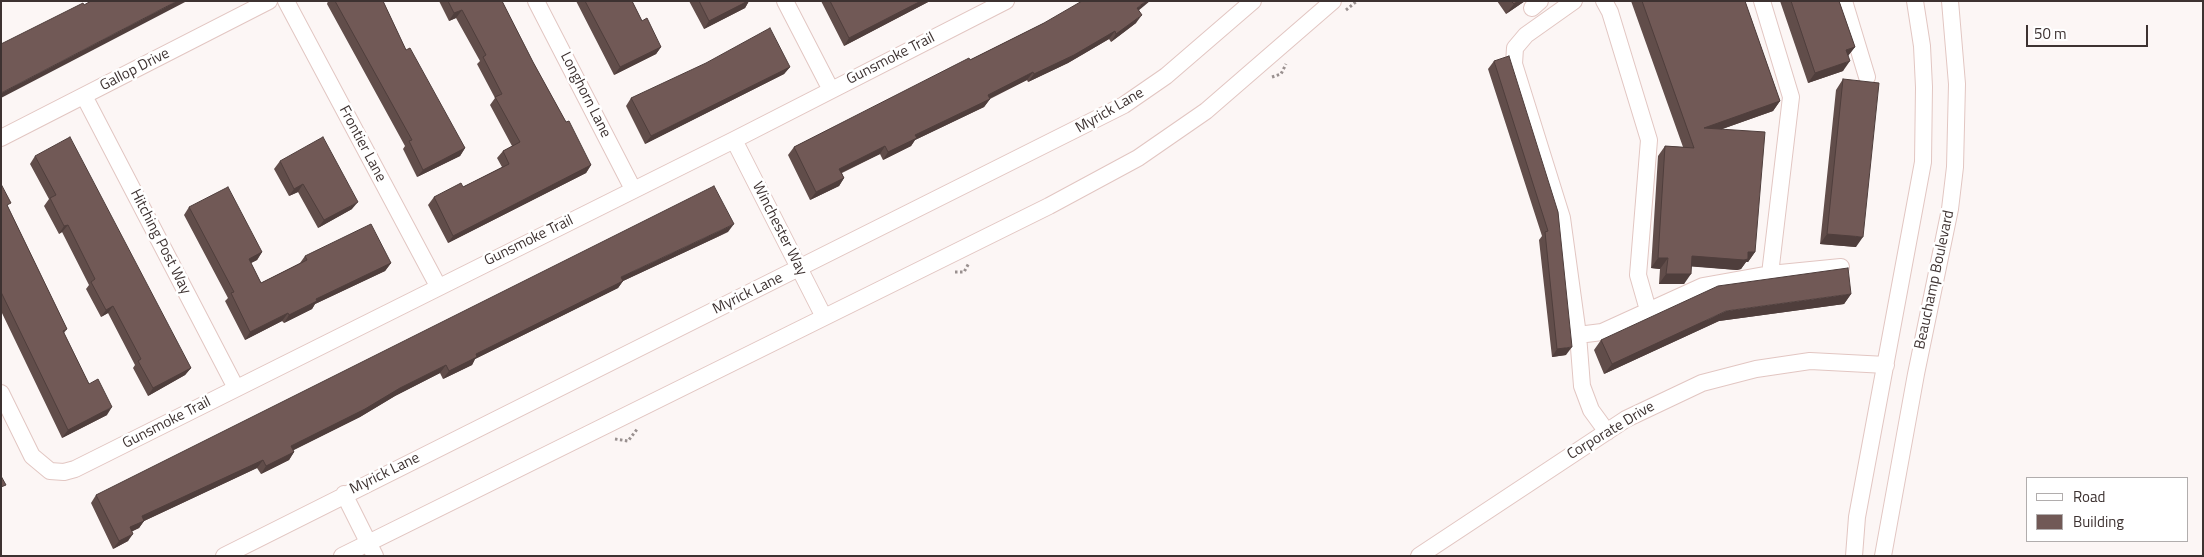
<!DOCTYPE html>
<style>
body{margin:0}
#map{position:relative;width:2204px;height:557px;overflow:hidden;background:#fcf6f5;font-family:"Titillium Web",sans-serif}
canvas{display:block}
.frame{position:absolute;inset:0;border:2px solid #3d3231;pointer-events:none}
.legend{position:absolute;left:2026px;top:477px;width:162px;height:65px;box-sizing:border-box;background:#fff;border:1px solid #b1adad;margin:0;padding:6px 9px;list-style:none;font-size:15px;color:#3d3231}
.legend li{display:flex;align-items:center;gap:10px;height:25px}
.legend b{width:25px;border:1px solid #b1adad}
.scale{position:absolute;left:2026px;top:25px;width:122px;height:22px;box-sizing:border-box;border:2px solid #3d3231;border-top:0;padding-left:6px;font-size:15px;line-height:18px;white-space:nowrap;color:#3d3231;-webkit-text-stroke:4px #fff;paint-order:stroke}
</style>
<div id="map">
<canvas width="2204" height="557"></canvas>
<div class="frame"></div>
<ul class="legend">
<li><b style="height:6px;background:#fff"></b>Road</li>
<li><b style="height:14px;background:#715956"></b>Building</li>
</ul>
<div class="scale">50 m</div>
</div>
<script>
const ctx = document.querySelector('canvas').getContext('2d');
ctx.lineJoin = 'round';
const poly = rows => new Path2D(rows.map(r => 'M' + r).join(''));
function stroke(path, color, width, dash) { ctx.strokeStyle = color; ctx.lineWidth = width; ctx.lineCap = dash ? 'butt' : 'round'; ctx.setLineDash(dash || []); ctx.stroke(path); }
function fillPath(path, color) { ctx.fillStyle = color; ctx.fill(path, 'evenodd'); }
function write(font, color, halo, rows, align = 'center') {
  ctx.font = font + ' "Titillium Web",sans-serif'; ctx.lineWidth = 5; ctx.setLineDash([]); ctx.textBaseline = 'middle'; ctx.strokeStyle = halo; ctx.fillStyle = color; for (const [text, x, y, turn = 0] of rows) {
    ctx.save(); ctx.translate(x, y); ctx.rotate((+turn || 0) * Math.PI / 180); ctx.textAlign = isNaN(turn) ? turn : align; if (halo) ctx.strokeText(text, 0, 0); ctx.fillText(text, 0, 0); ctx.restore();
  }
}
const minor = poly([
 [286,1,438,286],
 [536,1,633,189],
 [785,1,831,90],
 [1574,1,1526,35,1515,48,1514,64,1562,218,1578,335,1582,386,1591,410,1607,432],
 [1604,1,1610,12,1649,140,1638,275,1648,310],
 [1762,1,1791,97,1770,274],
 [1844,1,1867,77],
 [1532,8,1540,1],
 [84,96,236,388],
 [1,138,269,1],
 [734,140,824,317],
 [1578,335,1602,332,1703,286,1770,274,1841,267],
 [1,393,32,456,50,471,64,472,75,469,734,140,1006,1],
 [344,494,375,556],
 [224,556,1124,105,1166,76,1253,1],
 [342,556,1049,206,1138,158,1206,111,1333,1],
 [1419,556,1626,419,1702,383,1756,369,1810,361,1886,365],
 [1854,556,1857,517,1923,162,1924,87,1922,46,1915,1],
 [1883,556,1916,374,1950,209,1955,167,1957,84,1950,1]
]);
stroke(minor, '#e2c6c2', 18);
stroke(poly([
 [1346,10,1357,1],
 [1272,77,1281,74,1286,64],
 [955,272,964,272,969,263],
 [615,439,628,441,638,428]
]), '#99908f', 3, [2.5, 2.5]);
stroke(minor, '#fff', 16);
fillPath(poly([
 [328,1,383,1,406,50,465,148,460,156,417,177,403,149,405,146,327,4],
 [439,1,502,1,533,62,566,122,591,165,586,173,448,243,428,205,434,197,463,187,502,167,497,158,503,151,512,146,490,105,495,98,477,64,480,61,456,18,449,21],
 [576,1,632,1,642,21,661,47,656,54,614,75],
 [689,1,749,1,745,8,704,29],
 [821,1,930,1,844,46],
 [1497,1,1525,1,1506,14],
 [1631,1,1745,1,1780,101,1773,111,1722,129,1755,252,1748,262,1746,262,1741,269,1737,270,1691,266,1684,284,1659,284,1660,269,1651,268,1658,156,1665,146,1683,147],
 [1780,1,1839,1,1855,47,1848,56,1843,71,1808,83],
 [1139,10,1136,23,1111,42,1109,39,1068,63,1028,82,1027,80,990,99,984,107,915,140,911,146,883,160,880,154,842,173,844,178,839,186,810,200,788,155,794,147,1044,23],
 [1494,61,1558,212,1566,355,1552,357,1539,240,1542,236,1488,69],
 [790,67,784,74,645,144,626,106,631,98],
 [1843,79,1856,247,1820,244,1836,90],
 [35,156,191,368,185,375,148,396,133,368,135,365,108,313,101,317,86,289,89,285,62,232,59,234,44,206,49,199,30,164],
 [280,161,352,209,318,228,298,192,289,196,274,169],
 [1,184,8,207,67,329,64,333,89,384,107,415,62,438,1,311],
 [189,207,262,252,257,260,251,263,261,283,300,263,305,256,391,263,385,271,315,304,312,309,284,323,282,321,245,340,225,301,228,298,184,215],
 [728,232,623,281,618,288,475,359,472,365,443,379,440,373,395,396,360,417,293,450,294,452,289,460,261,474,257,468,144,521,139,528,132,531,128,541,113,549,91,503,96,495],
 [1851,294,1844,304,1719,321,1604,374,1594,350,1601,340]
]), '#614d4a');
fillPath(poly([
 [177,1,187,1,1,98,1,93],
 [748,1,749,1,745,8,704,29,709,21],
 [921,1,930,1,844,46,849,38],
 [1146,1,1150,1,1132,16,1137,8],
 [1518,1,1525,1,1506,14,1514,4],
 [462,10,456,18,449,21,454,13],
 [1142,15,1136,23,1111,42,1116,34],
 [1115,31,1109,39,1068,63,1028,82,1034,74],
 [661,47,656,54,614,75,620,67],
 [1855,47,1847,57,1846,50],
 [1850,61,1843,71,1808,83,1815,73],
 [790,67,784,74,645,144,651,136],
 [1033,72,1027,80,982,102,988,95],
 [990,99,984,107,915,140,911,146,883,160,888,152,915,135],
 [1780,101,1773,111,1697,138,1704,128],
 [885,146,880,154,834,176,839,169],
 [465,148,460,156,417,177,423,170],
 [591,165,586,173,448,243,453,236],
 [844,178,839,186,810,200,816,192],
 [303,184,298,192,289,196,294,189],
 [358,202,352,209,318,228,324,220],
 [734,224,728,232,623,281,618,288,475,359,472,365,443,379,449,371,476,354,621,277],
 [68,225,62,232,59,234,64,226],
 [1827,234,1863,237,1856,247,1820,244],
 [262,252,257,260,243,267,249,259],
 [1748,252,1755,252,1748,262,1746,262,1741,269,1737,270,1685,266,1692,256],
 [1658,258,1668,258,1660,269,1651,268],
 [391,263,385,271,315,304,312,309,284,323,289,315,316,299],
 [1666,274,1691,274,1684,284,1659,284],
 [1851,294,1844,304,1719,321,1604,374,1612,364,1726,311],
 [113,306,108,313,101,317,106,310],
 [288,313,282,321,245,340,250,332],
 [1572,347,1566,355,1552,357,1557,349],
 [446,365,440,373,395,396,360,417,286,454,291,446,400,388],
 [191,368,185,375,148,396,153,388],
 [112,407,107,415,62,438,68,430],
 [294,452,289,460,261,474,266,466],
 [263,460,257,468,144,521,139,528,125,535,130,527,142,516],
 [133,534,128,541,113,549,119,541]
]), '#4f3e3c');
const building = poly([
 [91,1,177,1,1,93,1,44,83,3,84,5,91,1],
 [335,1,383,1,406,50,410,48,465,148,423,170,409,141,412,140,335,1],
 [448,1,502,1,533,62,566,122,569,121,591,165,453,236,434,197,461,183,463,187,509,164,503,151,520,142,495,97,502,94,483,57,486,55,462,10,454,13,448,1],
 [585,1,632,1,642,21,647,18,661,47,620,67,585,1],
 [699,1,748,1,709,21,699,1],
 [830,1,921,1,849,38,830,1],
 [1082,1,1146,1,1137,8,1142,15,1116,34,1115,31,1074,55,1034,74,1033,72,988,95,990,99,915,135,917,138,888,152,885,146,839,169,844,178,816,192,794,147,969,58,970,60,1044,23,1082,1],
 [1511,1,1518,1,1514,4,1511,1],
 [1642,1,1745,1,1780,101,1704,128,1765,132,1755,252,1748,252,1748,259,1744,260,1692,256,1691,274,1666,274,1668,258,1658,258,1665,146,1694,148,1642,1],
 [1791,1,1839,1,1855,47,1846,50,1850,61,1815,73,1791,1],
 [770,28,790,67,651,136,631,98,706,63,770,28],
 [1509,56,1558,212,1572,347,1557,349,1545,232,1548,231,1494,61,1509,56],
 [1843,79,1879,83,1863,237,1827,234,1843,79],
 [70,137,191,368,153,388,138,361,141,359,113,306,106,310,91,282,95,279,68,225,64,226,50,198,56,195,35,156,70,137],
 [323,137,358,202,324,220,303,184,294,189,280,161,323,137],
 [1,184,11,203,7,205,67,329,63,331,89,384,98,379,112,407,68,430,1,292,1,184],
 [714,186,734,224,621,277,623,281,476,354,477,357,449,371,446,365,400,388,365,409,291,446,294,452,266,466,263,460,142,516,144,521,130,527,133,534,119,541,96,495,714,186],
 [228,187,262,252,249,259,261,283,307,260,305,256,371,224,391,263,316,299,317,301,289,315,288,313,250,332,231,293,234,292,189,207,228,187],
 [1848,268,1851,294,1726,311,1612,364,1601,340,1718,286,1848,268],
 [1,476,6,485,1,487,1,476]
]);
fillPath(building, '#715956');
stroke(building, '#4f3e3c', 1);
write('15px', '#3d3231', '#fff', [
 ["Gunsmoke Trail",891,59,-27],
 ["Gallop Drive",135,70,-27],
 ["Longhorn Lane",585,95,63],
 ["Myrick Lane",1110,111,-30],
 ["Frontier Lane",362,144,62],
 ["Winchester Way",779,229,63],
 ["Gunsmoke Trail",529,241,-26],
 ["Hitching Post Way",160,242,63],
 ["Beauchamp Boulevard",1935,280,-78],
 ["Myrick Lane",748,294,-26],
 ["Gunsmoke Trail",167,423,-27],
 ["Corporate Drive",1611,431,-31],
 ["Myrick Lane",385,474,-26]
]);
</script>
